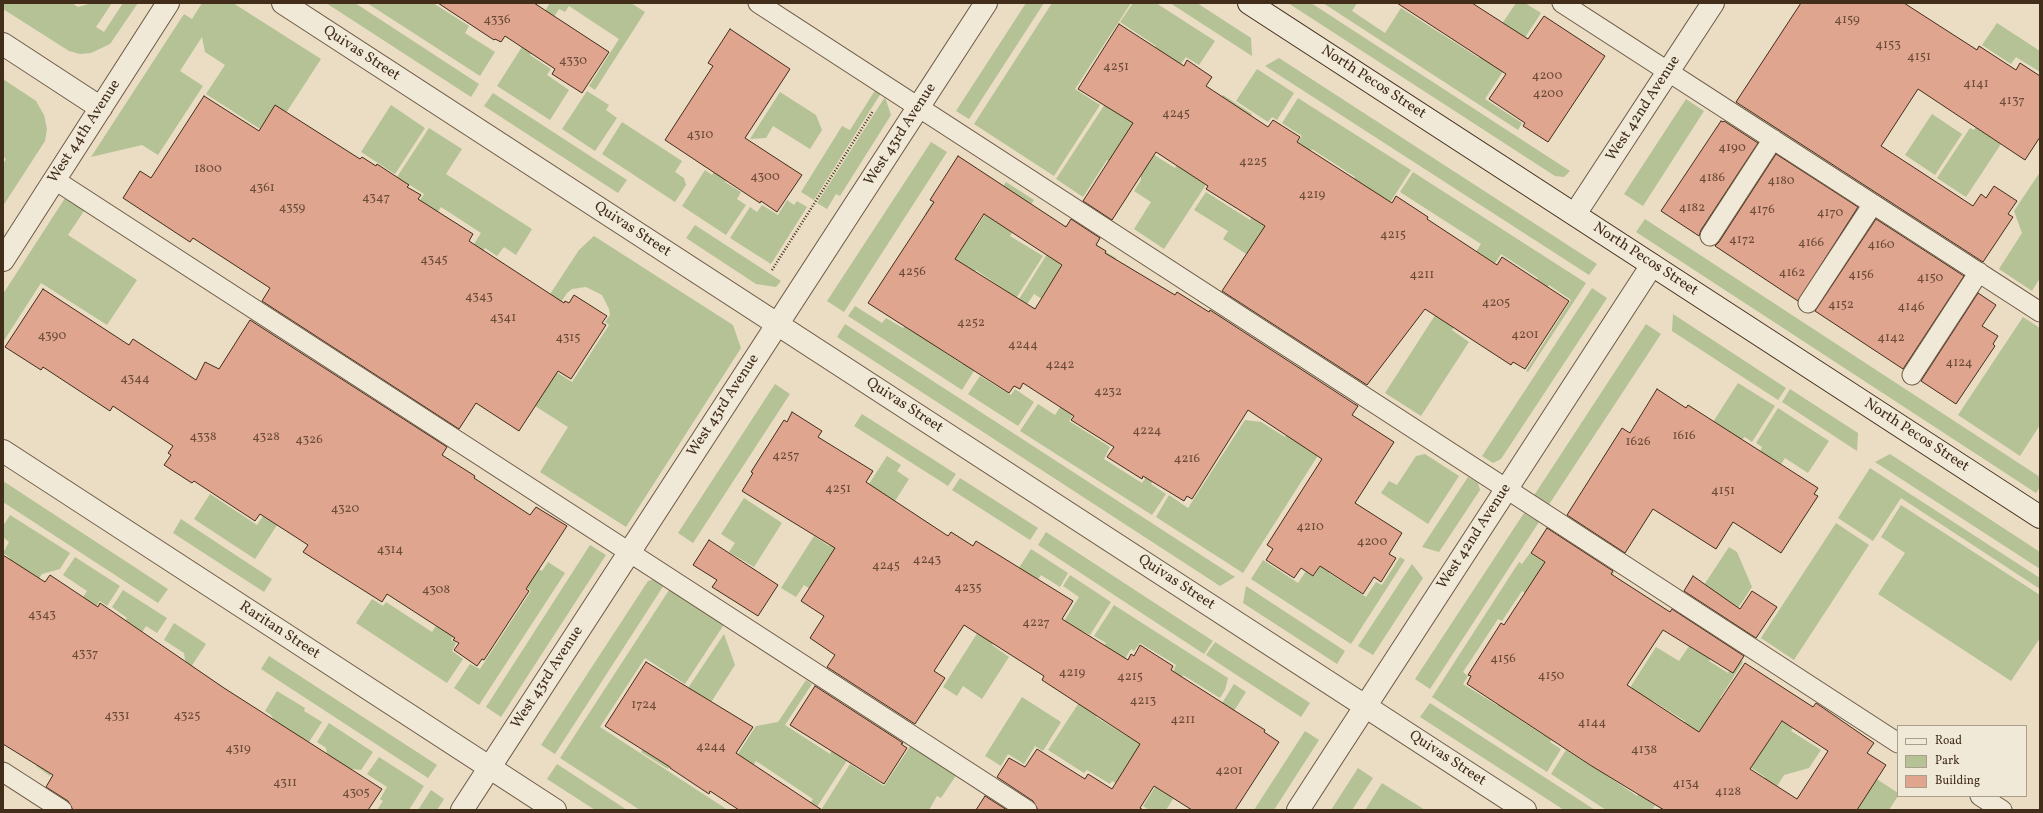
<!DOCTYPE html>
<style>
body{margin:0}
#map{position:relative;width:2043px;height:813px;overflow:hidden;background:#eaddc3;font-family:Vollkorn,serif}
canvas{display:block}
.frame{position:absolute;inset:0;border:4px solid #422d1b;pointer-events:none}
.legend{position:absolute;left:1897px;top:725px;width:130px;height:72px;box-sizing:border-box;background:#f1e9d8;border:1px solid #ab9e8c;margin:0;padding:5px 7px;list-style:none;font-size:12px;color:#422d1b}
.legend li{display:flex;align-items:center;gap:8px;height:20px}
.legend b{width:20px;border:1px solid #ab9e8c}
</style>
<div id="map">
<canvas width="2043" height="813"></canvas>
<div class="frame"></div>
<ul class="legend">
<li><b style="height:5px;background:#f1e9d8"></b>Road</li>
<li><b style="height:11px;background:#b4c296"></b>Park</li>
<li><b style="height:11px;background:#e0a58e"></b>Building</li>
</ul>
</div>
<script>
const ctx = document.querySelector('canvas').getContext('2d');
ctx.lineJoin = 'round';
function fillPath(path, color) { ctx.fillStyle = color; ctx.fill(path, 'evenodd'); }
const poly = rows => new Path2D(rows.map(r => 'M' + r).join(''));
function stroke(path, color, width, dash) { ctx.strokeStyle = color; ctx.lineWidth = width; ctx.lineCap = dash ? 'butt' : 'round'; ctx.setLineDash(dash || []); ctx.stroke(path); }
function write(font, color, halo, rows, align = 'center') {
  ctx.font = font + ' Vollkorn,serif'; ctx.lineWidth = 3.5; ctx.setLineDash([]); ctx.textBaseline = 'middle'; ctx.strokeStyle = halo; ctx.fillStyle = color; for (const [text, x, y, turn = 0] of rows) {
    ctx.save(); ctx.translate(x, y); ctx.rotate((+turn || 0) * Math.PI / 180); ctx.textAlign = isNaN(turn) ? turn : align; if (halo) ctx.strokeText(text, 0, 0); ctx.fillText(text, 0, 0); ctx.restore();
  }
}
fillPath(poly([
 [3,3,72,3,78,7,92,3,112,3,96,27,104,32,123,3,138,3,110,44,91,53,80,54,69,51,3,9],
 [202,3,233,3,321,59,271,136,206,94,225,65,205,52,202,37,180,71,203,86,158,155,142,145,91,157,184,14,192,19],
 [326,3,355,3,479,84,471,97],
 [367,3,433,3,469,26,465,33,495,52,480,76],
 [550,3,631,3,645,12,595,90,589,86,619,39,569,6,565,12,559,9,530,55,551,69,547,75,569,90,550,120,497,86],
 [1026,3,1044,3,969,119,956,111],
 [1052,3,1131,3,1075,89,1100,105,1054,176,974,124],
 [1133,3,1156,3,1215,41,1199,65,1186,57,1180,65,1127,173,1107,160,1083,197,1056,179,1109,98,1118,104,1156,46,1120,22],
 [1170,3,1197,3,1251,38,1252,56],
 [1288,3,1311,3,1570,171,1564,177,1555,176],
 [1323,3,1357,3,1352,11,1385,33,1401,8,1479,58,1516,3,1525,3,1541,13,1485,99,1522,123,1518,130],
 [1997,23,2040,51,2040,72,2016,57,2011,64,1982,45],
 [1279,58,1597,264,1589,275,1265,66],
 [1257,69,1294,93,1277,120,1272,117,1268,122,1236,101],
 [3,79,36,101,44,115,47,129,45,141,3,206,3,164,6,159,3,156],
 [876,89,881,93,814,200,801,192,842,126,850,130],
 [587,91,609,105,606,110,617,118,595,151,562,129],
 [780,92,816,115,822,130,810,149,773,126,766,138,750,139],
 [493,93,627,180,618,193,484,106],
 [1223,95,1252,114,1164,249,1134,229,1151,202,1134,191,1141,180,1140,169,1151,153,1175,168],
 [885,97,891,115,840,196,836,194,827,209,817,203],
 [1298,98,1411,170,1356,255,1267,315,1355,177,1312,149,1272,211,1258,203,1302,136,1282,123],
 [1686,99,1704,111,1643,206,1624,194],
 [391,105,425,128,395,174,361,152],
 [1932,114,1962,134,1935,175,1905,155],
 [622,122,682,161,675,172,684,178,686,185,675,202,602,154],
 [1976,127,2001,144,1966,197,1937,178,1970,128,1974,130],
 [429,128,462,149,446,174,532,229,516,255,504,247,497,256,485,248,455,295,445,289,481,233,441,207,394,280,392,244,424,194,397,177],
 [931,142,947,152,844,312,827,301],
 [716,169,728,177,725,182,741,192,737,199,746,205,726,235,682,206,705,170,712,175],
 [1413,172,1586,283,1528,372,1526,371,1571,300,1549,285,1528,319,1516,312,1538,278,1501,254,1452,330,1469,342,1421,416,1385,393,1481,244,1400,192],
 [2040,172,2040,278,2032,291,1999,269,2022,233,2014,211],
 [1006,182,1034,200,1010,236,1043,256,1006,314,1002,302,1008,292,976,270,964,288,940,272,962,238,925,214,932,203,975,230],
 [1206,192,1250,220,1258,207,1282,222,1282,277,1223,239,1228,231,1194,210],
 [67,195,86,208,68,235,137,280,107,325,41,283,3,342,3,294],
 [787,200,794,205,797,201,807,207,771,264,730,238,750,207,757,212,762,205,778,215],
 [1645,219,2040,477,2040,487,2036,493,1636,232],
 [695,225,781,281,776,287,756,284,686,238],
 [1065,225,1079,235,1060,266,1087,283,1106,252,1116,258,1094,293,1102,337,1034,294,1024,309,1016,304],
 [594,236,733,325,741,348,626,527,540,472,568,427,535,406,518,348,572,382,609,325,605,322,610,315,609,309,602,295,586,287,572,289,567,293,530,350,518,343,579,250],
 [939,274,941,337,935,346,962,364,967,356,979,363,962,390,848,316,855,306,882,323,886,318,903,328],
 [1592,288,1607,298,1501,459,1493,463,1482,456],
 [1673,314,1786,388,1778,400,1672,331],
 [2023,317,2040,328,2040,425,2020,456,1958,415],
 [845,324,1235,577,1220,586,837,337],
 [1646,324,1661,334,1548,506,1533,497],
 [1096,351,1108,359,1069,421,1110,447,1104,459,1142,483,1148,474,1154,478,1151,484,1166,494,1152,515,1020,431,1038,404,1055,415],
 [980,376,1011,395,1015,389,1034,402,1018,426,968,394],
 [1738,383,1775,406,1752,442,1745,437,1670,489],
 [775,384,790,394,693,543,678,533],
 [1790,389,1858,433,1857,451,1782,402],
 [1778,408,1829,441,1808,473,1785,458,1741,525,1760,452,1762,447,1756,443],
 [862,414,956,474,948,486,854,426],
 [1245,420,1261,422,1285,437,1293,425,1331,435,1243,573,1156,517,1169,495,1188,508],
 [1425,454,1459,476,1428,524,1381,493,1389,481,1397,485,1416,456],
 [1890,454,2040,552,2040,569,1875,462],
 [887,456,901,465,897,471,909,479,831,602,804,585,796,597,781,588,814,536,829,546],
 [1870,468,2040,578,2040,589,1901,498,1873,541,1838,518],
 [1468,477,1478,483,1480,490,1439,552,1422,547],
 [960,478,1038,528,1030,540,952,490],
 [3,481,168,589,158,603,3,502],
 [210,494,257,525,263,516,277,525,255,559,194,519],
 [744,498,782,523,754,567,729,552,735,543,721,534],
 [1901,505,2040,595,2040,638,2011,681,1878,594,1905,553,1881,537],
 [1356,512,1364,518,1329,573,1366,597,1376,582,1382,585,1400,557,1405,560,1351,644,1251,579,1263,560,1298,583,1306,571,1314,576],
 [1524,513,1539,522,1430,689,1415,679],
 [10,515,70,553,60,569,42,574,3,633,3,569,10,558,3,553,9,542,3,537,3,526],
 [181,519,272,579,264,592,173,533],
 [1836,523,1869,545,1794,660,1761,638],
 [1046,532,1213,641,1204,654,1038,545],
 [590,545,606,555,501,717,486,707],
 [1578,547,1581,549,1566,573,1598,563,1614,573,1594,605,1623,631,1651,649,1628,684,1600,665,1550,742,1561,749,1547,772,1432,697,1519,562,1522,564,1530,553,1553,568,1534,599,1522,591,1502,621,1498,619,1463,672,1468,676,1463,684,1497,705,1502,698,1512,704,1507,711,1543,735,1593,658,1561,573],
 [1729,547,1737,552,1752,587,1732,617,1698,594],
 [1031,549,1068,573,1060,587,1041,575,1032,588,1029,587,992,645,1009,657,982,699,963,686,957,696,943,687],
 [75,557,120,586,107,606,100,601,92,612,86,609,24,705,3,692,3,661,27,676,36,661,40,663,87,591,63,575],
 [548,562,565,573,479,705,454,688,470,664,480,669,531,591,520,583,532,565,542,571],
 [1412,564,1423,578,1373,655,1358,646],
 [1070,575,1111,602,1090,635,1082,631,1076,640,1037,664,1079,597,1063,586],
 [469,576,486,587,451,640,456,643,452,651,463,659,447,683,356,623,372,599,383,606,386,602,432,632],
 [655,579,664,585,555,754,541,745,648,581],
 [1246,586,1345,651,1337,664,1243,603],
 [671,587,725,623,685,684,645,658,600,727,728,810,640,810,560,758],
 [123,590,167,618,157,633,146,626,50,776,36,766,127,618,112,607],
 [1114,605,1228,678,1225,690,1220,698,1183,675,1148,730,1176,665,1140,643,1134,651,1131,649,1099,699,1100,652,1106,643,1094,636],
 [174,623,206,644,187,673,184,653,164,640],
 [1699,631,1720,644,1709,661,1728,673,1738,658,1743,662,1720,698,1742,712,1765,676,1776,683,1753,719,1775,733,1788,714,1798,720,1791,731,1821,750,1809,768,1784,775,1771,796,1758,788,1765,777,1729,753,1677,734,1685,721,1653,701,1645,712,1631,686,1656,647,1679,661],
 [724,634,735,665,668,769,641,752,685,686,688,688],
 [1215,642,1310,703,1301,717,1206,655],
 [269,656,437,765,428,778,261,669],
 [806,680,812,684,785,725,830,754,854,716,848,759,815,810,806,810,813,799,756,761,729,802,713,792,756,726,778,722],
 [1234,684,1246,692,1194,774,1190,772,1166,810,1149,810,1143,806,1164,773,1183,765],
 [277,691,305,708,304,711,322,722,309,742,303,738,297,747,277,725,271,715,265,711],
 [1022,697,1061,722,1043,751,1035,746,1024,764,1008,754,1001,766,985,756],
 [1082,698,1104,704,1096,717,1132,739,1140,727,1148,732,1133,794,1112,781,1110,784,1087,770,1084,773,1048,750],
 [1430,703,1595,810,1564,810,1420,717],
 [1631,706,1611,767,1606,775,1637,796,1643,786,1656,791,1650,802,1655,805,1652,810,1606,810,1551,774,1566,750,1592,767],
 [329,723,373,752,361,770,351,769,345,778,296,810,328,760,326,748,317,742],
 [1305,731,1319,740,1274,810,1254,810],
 [911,745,957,774,941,798,937,796,929,810,821,810,850,764,884,786],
 [379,757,424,786,409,810,377,810,383,801,380,799,387,787,367,774],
 [557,764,627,810,595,810,547,779],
 [1358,768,1373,778,1352,810,1331,810],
 [1863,770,1898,793,1898,796,1889,810,1837,810],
 [1382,783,1425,810,1365,810],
 [431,790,444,799,437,810,418,810]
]), '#b4c296');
const building = poly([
 [438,3,534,3,609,52,582,93,552,74,555,69,505,36,501,42,495,39,494,40,438,3],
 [1397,3,1472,3,1528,39,1544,16,1605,56,1548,142,1523,126,1525,123,1489,99,1506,74,1397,3],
 [1801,3,1904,3,1977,50,1979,46,2016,70,2020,63,2040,76,2040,137,2025,160,1918,89,1881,146,1973,206,1981,194,1986,198,1994,186,2017,201,2008,214,2013,217,1983,262,1736,102,1801,3],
 [1119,24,1184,66,1187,60,1212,77,1206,86,1268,127,1273,120,1300,137,1297,142,1392,203,1396,196,1428,217,1427,219,1497,265,1502,257,1569,301,1525,369,1513,362,1511,365,1425,309,1367,385,1222,291,1265,226,1206,189,1208,186,1156,152,1112,220,1083,201,1133,123,1078,89,1119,24],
 [730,29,790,69,745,138,802,175,777,212,761,201,760,203,665,140,713,66,708,63,730,29],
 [204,96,259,131,275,105,360,159,362,157,376,166,377,164,409,185,407,187,421,195,418,199,473,234,469,241,564,303,565,301,569,303,574,295,607,316,602,323,606,325,571,379,558,371,519,431,476,403,459,429,262,301,270,288,193,238,190,242,123,198,140,171,151,178,204,96],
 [1721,121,1723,122,1724,121,1758,143,1701,230,1699,236,1661,211,1721,121],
 [1776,154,1858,207,1798,301,1715,246,1719,242,1776,154],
 [958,156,1066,227,1071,219,1100,238,1096,245,1106,251,1105,253,1175,295,1177,292,1209,312,1210,310,1353,403,1358,406,1352,415,1394,442,1355,503,1402,533,1389,554,1396,558,1381,582,1374,577,1363,594,1320,566,1313,576,1301,568,1294,578,1266,560,1273,549,1267,545,1322,459,1248,410,1192,499,1187,496,1184,501,1143,476,1142,479,1107,457,1114,447,1071,420,1074,416,1023,383,1020,389,1014,386,1009,393,868,303,934,202,930,200,958,156],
 [984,214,1062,265,1035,309,955,259,984,214],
 [1876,219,1964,276,1903,369,1815,311,1876,219],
 [43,289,129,345,133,339,196,380,205,362,219,369,250,320,447,447,442,455,475,476,474,478,530,515,536,507,567,526,526,589,529,591,484,660,482,659,477,666,454,650,459,643,453,640,455,638,387,594,382,602,303,552,308,545,260,514,255,521,194,481,192,483,164,465,171,455,168,453,173,446,113,406,110,411,43,367,41,370,5,347,43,289],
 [1978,293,1996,305,1982,326,1998,336,1993,344,1995,346,1956,404,1921,381,1978,293],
 [1657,389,1686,408,1688,405,1818,488,1814,494,1818,496,1781,553,1733,522,1716,549,1653,509,1625,553,1567,515,1622,428,1630,433,1657,389],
 [792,412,822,431,818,437,873,471,866,482,948,536,951,532,973,546,976,541,1073,601,1062,619,1128,660,1131,654,1134,656,1140,645,1173,666,1171,670,1265,730,1264,732,1279,742,1235,810,1192,810,1154,786,1140,808,1143,810,1038,810,1033,801,997,777,1009,758,1025,767,1037,749,1085,779,1088,774,1112,789,1140,744,1042,680,1044,676,964,625,934,671,945,678,915,724,827,667,835,655,810,638,824,616,801,601,835,548,742,491,753,473,751,472,784,420,787,422,792,412],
 [1547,528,1613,571,1611,574,1670,612,1672,609,1744,656,1733,673,1663,630,1627,685,1699,732,1745,663,1813,707,1816,703,1874,743,1867,753,1886,765,1857,810,1664,810,1590,765,1467,684,1471,676,1468,675,1501,623,1504,625,1545,562,1531,553,1547,528],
 [1782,721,1828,751,1797,799,1750,769,1782,721],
 [709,540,778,585,758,616,712,587,717,580,693,565,709,540],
 [3,555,45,582,50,575,98,607,100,603,224,688,382,789,368,810,73,810,68,801,46,787,53,775,3,744,3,555],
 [1693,576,1740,609,1752,591,1777,607,1756,638,1684,591,1693,576],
 [646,662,753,727,736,753,822,810,739,810,710,791,709,794,670,768,670,767,605,726,646,662],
 [815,686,903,743,901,744,907,748,884,784,790,725,815,686],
 [985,796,1007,810,976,810,985,796]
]);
fillPath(building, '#e0a58e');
stroke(building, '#422d1b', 1);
const lane = poly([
 [758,3,1898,743],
 [1562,3,2040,312],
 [55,180,1027,810],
 [1710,236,1773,139],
 [1808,303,1873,204],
 [1912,375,1979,272],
 [3,772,62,810],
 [1980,796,2002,810]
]);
const street = poly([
 [283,3,1525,810],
 [3,44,101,108],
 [1575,214,1713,3],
 [3,260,168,3],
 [3,451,555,810],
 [462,810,986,3],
 [1298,810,1652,265]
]);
const secondary = poly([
 [1249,3,2040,517]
]);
stroke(lane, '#6c5945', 21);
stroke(street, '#6c5945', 24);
stroke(secondary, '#422d1b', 24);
stroke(poly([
 [772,270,873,111]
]), '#422d1b', 2.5, [1, 2]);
stroke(lane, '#f1e9d8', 19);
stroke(street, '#f1e9d8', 22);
stroke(secondary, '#f1e9d8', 22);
write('13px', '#6a4b38', null, [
 ["4336",497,21],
 ["4159",1847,21],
 ["4153",1888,46],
 ["4151",1919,58],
 ["4330",573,62],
 ["4251",1116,68],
 ["4200",1547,77],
 ["4141",1976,85],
 ["4200",1548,95],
 ["4137",2012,102],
 ["4245",1176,115],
 ["4310",700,136],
 ["4190",1732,149],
 ["4225",1253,163],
 ["1800",208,170],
 ["4300",765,178],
 ["4186",1712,179],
 ["4180",1781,182],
 ["4361",262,189],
 ["4219",1312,196],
 ["4347",376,199],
 ["4359",292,209],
 ["4182",1692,209],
 ["4176",1762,211],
 ["4170",1830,214],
 ["4215",1393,236],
 ["4172",1742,241],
 ["4166",1811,244],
 ["4160",1881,246],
 ["4345",434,261],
 ["4256",912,273],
 ["4162",1792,274],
 ["4211",1422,276],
 ["4156",1861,276],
 ["4150",1930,279],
 ["4343",479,298],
 ["4205",1496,304],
 ["4152",1841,306],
 ["4146",1911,308],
 ["4341",503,319],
 ["4252",971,324],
 ["4201",1525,336],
 ["4390",52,337],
 ["4315",568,339],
 ["4142",1891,339],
 ["4244",1023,346],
 ["4124",1959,364],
 ["4242",1060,366],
 ["4344",135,380],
 ["4232",1108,393],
 ["4224",1147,432],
 ["1616",1684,437],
 ["4338",203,438],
 ["4328",266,438],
 ["4326",309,441],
 ["1626",1638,443],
 ["4257",786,457],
 ["4216",1187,460],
 ["4251",838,490],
 ["4151",1723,492],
 ["4320",345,510],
 ["4210",1310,528],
 ["4200",1372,543],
 ["4314",390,551],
 ["4243",927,561],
 ["4245",886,567],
 ["4235",968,589],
 ["4308",436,591],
 ["4343",42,616],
 ["4227",1036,624],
 ["4337",85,655],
 ["4156",1503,660],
 ["4219",1072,674],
 ["4150",1551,677],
 ["4215",1130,678],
 ["4213",1143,702],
 ["1724",644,706],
 ["4331",117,717],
 ["4325",187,717],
 ["4211",1183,721],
 ["4144",1592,724],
 ["4244",711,748],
 ["4319",238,750],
 ["4138",1644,751],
 ["4201",1229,772],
 ["4311",285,784],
 ["4134",1686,785],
 ["4128",1728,793],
 ["4305",356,794]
]);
write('15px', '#422d1b', '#f1e9d8', [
 ["Quivas Street",361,54,33],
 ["North Pecos Street",1373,83,33],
 ["West 42nd Avenue",1644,109,-57],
 ["West 44th Avenue",85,132,-57],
 ["West 43rd Avenue",901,135,-57],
 ["Quivas Street",632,230,33],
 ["North Pecos Street",1645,260,33],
 ["West 43rd Avenue",724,406,-57],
 ["Quivas Street",904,406,33],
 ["North Pecos Street",1916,436,33],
 ["West 42nd Avenue",1475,537,-57],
 ["Quivas Street",1176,583,33],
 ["Raritan Street",279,631,33],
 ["West 43rd Avenue",548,678,-57],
 ["Quivas Street",1447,759,33]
]);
</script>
